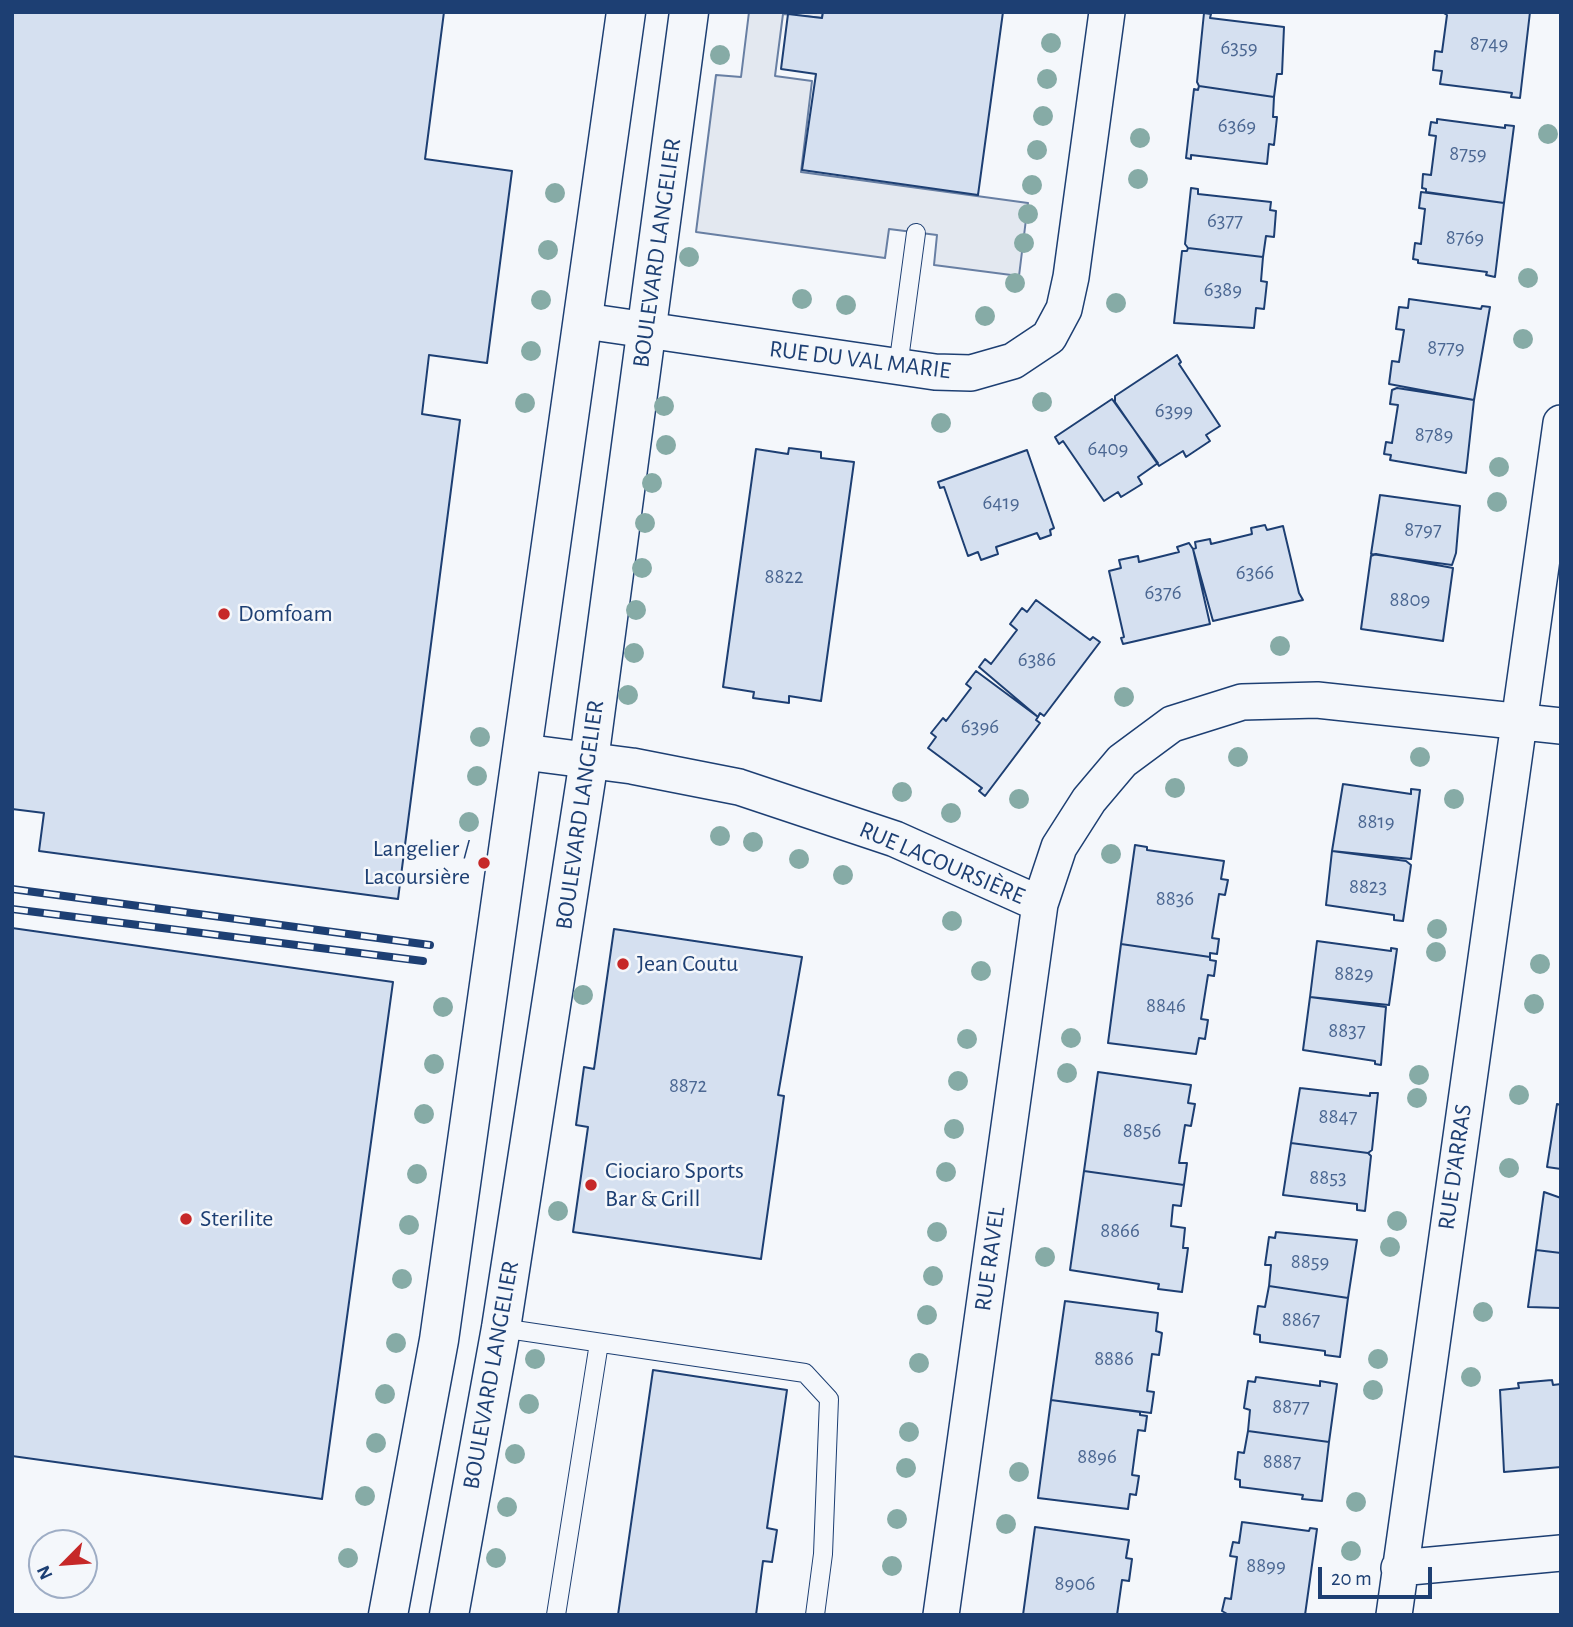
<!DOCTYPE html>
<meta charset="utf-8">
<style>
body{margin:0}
#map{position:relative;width:1573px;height:1627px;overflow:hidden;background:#f4f7fb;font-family:"Alegreya Sans",sans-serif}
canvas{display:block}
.frame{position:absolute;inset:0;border:14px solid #1d3f73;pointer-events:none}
.north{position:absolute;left:28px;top:1529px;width:70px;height:70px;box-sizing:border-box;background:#f4f7fb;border:2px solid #9eadc5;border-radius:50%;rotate:245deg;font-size:19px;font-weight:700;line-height:28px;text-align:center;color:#1d3f73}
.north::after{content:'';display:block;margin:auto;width:24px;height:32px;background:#c62828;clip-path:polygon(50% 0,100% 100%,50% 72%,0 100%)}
.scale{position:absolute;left:1318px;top:1567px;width:114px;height:32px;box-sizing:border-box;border:4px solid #1d3f73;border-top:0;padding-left:9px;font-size:21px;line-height:24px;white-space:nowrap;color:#1d3f73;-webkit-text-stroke:5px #f4f7fb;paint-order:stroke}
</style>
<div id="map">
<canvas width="1573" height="1627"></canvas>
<div class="frame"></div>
<div class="north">N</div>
<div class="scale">20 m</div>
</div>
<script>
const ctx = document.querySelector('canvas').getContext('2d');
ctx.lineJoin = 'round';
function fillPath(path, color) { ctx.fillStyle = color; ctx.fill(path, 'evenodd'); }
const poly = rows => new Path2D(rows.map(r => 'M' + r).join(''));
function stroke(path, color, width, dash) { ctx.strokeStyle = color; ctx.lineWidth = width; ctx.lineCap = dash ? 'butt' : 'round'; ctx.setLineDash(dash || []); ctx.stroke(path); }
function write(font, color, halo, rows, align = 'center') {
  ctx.font = font + ' "Alegreya Sans",sans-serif'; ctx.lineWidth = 5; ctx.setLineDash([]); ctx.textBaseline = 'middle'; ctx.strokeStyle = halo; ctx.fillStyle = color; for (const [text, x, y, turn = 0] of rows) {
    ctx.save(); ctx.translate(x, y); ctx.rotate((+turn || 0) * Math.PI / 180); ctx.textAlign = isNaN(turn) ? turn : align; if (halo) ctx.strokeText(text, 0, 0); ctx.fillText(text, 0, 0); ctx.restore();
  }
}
const parking = poly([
 [749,12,823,12,822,18,783,14,775,76,812,81,801,172,1028,203,1019,276,934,265,937,235,889,229,885,258,696,232,716,75,741,77,749,12]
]);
fillPath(parking, '#e3e8f0');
stroke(parking, '#687fa3', 2);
const building = poly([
 [12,12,444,12,425,159,512,171,487,363,429,355,422,414,460,420,398,899,39,851,44,813,12,809,12,12],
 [823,12,1003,12,978,195,802,170,816,74,781,69,788,14,822,18,823,12],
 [1442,12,1530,12,1520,98,1511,97,1512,93,1440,84,1442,71,1433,70,1435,51,1442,52,1447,15,1442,12],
 [1204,13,1211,14,1210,18,1284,27,1282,74,1277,74,1274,97,1199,86,1197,82,1204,13],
 [1199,86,1274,97,1273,117,1277,117,1274,145,1269,144,1267,164,1191,155,1191,159,1186,158,1194,89,1198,90,1199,86],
 [1437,119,1505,128,1505,125,1514,126,1504,203,1426,192,1426,189,1422,188,1423,174,1431,175,1436,136,1429,135,1431,122,1437,123,1437,119],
 [1191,188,1198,189,1198,194,1271,202,1270,210,1276,211,1274,237,1266,236,1263,257,1188,248,1185,244,1191,188],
 [1421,192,1504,203,1495,277,1486,275,1487,272,1418,263,1418,260,1413,259,1415,243,1421,244,1425,209,1419,208,1421,192],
 [1188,248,1263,257,1261,281,1267,282,1264,309,1256,308,1254,328,1174,323,1182,251,1187,251,1188,248],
 [1409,299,1481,309,1482,306,1490,307,1474,400,1389,384,1392,361,1399,362,1404,330,1396,329,1399,307,1408,308,1409,299],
 [1177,355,1181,362,1179,364,1220,426,1206,435,1210,441,1186,457,1183,451,1159,466,1115,402,1115,396,1177,355],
 [1397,388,1474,400,1466,473,1390,460,1391,455,1384,454,1386,442,1392,443,1398,405,1390,404,1392,390,1397,388],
 [1112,399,1158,463,1138,477,1142,484,1121,497,1118,492,1104,501,1063,441,1059,444,1055,437,1112,399],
 [789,448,821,452,821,458,854,462,821,701,789,696,789,703,753,698,754,692,723,687,756,449,788,454,789,448],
 [1027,450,1054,528,1050,530,1051,535,1040,539,1037,533,996,547,998,554,981,560,978,552,968,556,944,487,940,488,938,482,1027,450],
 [1380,495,1460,506,1456,553,1452,565,1371,554,1380,495],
 [1265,525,1267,530,1283,526,1299,593,1303,600,1213,621,1193,549,1196,548,1195,542,1210,539,1211,544,1252,534,1251,528,1265,525],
 [1189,543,1193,549,1210,624,1123,644,1121,638,1124,637,1109,571,1121,568,1119,560,1138,556,1139,562,1179,552,1177,547,1189,543],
 [1376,554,1453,568,1443,641,1361,629,1371,556,1376,554],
 [1036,600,1090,640,1093,637,1100,642,1044,716,1040,713,1038,717,979,667,985,659,991,664,1017,630,1010,624,1022,608,1027,612,1036,600],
 [976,671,1038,717,1036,720,1040,723,985,796,979,791,982,788,928,748,936,737,931,733,943,718,946,721,971,688,966,684,976,671],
 [1343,784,1411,794,1411,789,1420,790,1411,859,1332,851,1343,784],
 [1135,845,1147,847,1147,850,1224,861,1221,879,1228,880,1225,895,1219,894,1212,938,1219,939,1217,954,1210,953,1210,957,1121,944,1135,845],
 [1332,851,1406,861,1411,865,1403,921,1394,920,1394,915,1326,905,1332,851],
 [12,928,393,982,322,1499,12,1456,12,928],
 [614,929,802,957,778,1095,784,1096,761,1259,573,1232,588,1127,576,1125,584,1067,594,1069,614,929],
 [1317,941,1391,951,1391,948,1397,949,1389,1005,1310,997,1317,941],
 [1121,944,1210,957,1210,960,1216,961,1214,976,1208,975,1201,1019,1208,1020,1205,1039,1199,1038,1196,1054,1108,1043,1121,944],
 [1310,997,1386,1007,1381,1065,1375,1064,1375,1061,1303,1050,1310,997],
 [1098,1072,1191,1085,1188,1103,1195,1104,1191,1126,1185,1125,1179,1163,1187,1163,1184,1185,1084,1171,1098,1072],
 [1300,1088,1370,1096,1370,1093,1378,1093,1372,1150,1368,1153,1291,1143,1300,1088],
 [1557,1104,1561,1105,1561,1169,1547,1167,1557,1104],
 [1291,1143,1368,1153,1371,1156,1365,1211,1357,1210,1357,1204,1283,1195,1291,1143],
 [1084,1171,1184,1185,1181,1206,1173,1205,1171,1226,1185,1228,1183,1248,1188,1248,1182,1292,1158,1289,1159,1284,1070,1270,1084,1171],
 [1544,1192,1561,1198,1561,1253,1536,1250,1544,1192],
 [1276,1232,1357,1240,1348,1298,1269,1286,1271,1265,1265,1265,1269,1237,1275,1238,1276,1232],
 [1536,1250,1561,1253,1561,1308,1528,1307,1536,1250],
 [1269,1286,1348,1298,1340,1357,1325,1355,1325,1351,1260,1342,1260,1335,1254,1334,1258,1306,1265,1307,1269,1286],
 [1065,1301,1158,1313,1156,1331,1162,1333,1159,1355,1152,1354,1147,1391,1154,1392,1151,1413,1051,1400,1065,1301],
 [653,1370,787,1390,767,1528,777,1530,772,1562,763,1561,756,1615,618,1615,653,1370],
 [1256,1377,1320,1386,1320,1381,1337,1384,1329,1442,1248,1431,1250,1410,1244,1408,1248,1381,1255,1382,1256,1377],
 [1552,1380,1553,1385,1561,1384,1561,1467,1504,1472,1500,1390,1519,1388,1518,1383,1552,1380],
 [1051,1400,1140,1412,1140,1415,1147,1416,1145,1431,1138,1430,1132,1475,1139,1476,1136,1495,1130,1494,1128,1509,1038,1498,1051,1400],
 [1248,1431,1329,1442,1322,1501,1302,1499,1303,1495,1240,1487,1240,1480,1235,1479,1238,1452,1244,1453,1248,1431],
 [1242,1522,1309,1531,1310,1528,1317,1529,1305,1615,1229,1615,1222,1611,1225,1598,1231,1599,1237,1557,1230,1556,1233,1542,1239,1543,1242,1522],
 [1035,1527,1129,1540,1126,1558,1132,1559,1129,1581,1122,1580,1117,1615,1023,1615,1035,1527]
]);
fillPath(building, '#d5e0f0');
stroke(building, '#1d3f73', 2);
const lane = poly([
 [898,367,916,233],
 [501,1328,805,1373,829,1399,823,1554,815,1615],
 [556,1615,599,1343]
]);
const street = poly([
 [585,321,935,372,971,373,1013,361,1049,337,1064,309,1071,277,1107,12],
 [524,752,632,766,739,787,895,839,1040,904,1059,847,1089,800,1122,761,1172,724,1242,702,1317,700,1561,726],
 [1399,1568,1561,1553],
 [941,1615,1040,904],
 [1394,1615,1561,423]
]);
const secondary = poly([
 [388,1615,439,1340,626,12],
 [449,1615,501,1328,589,760,689,12]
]);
stroke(lane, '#1d3f73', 20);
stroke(street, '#1d3f73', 38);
stroke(secondary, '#1d3f73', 41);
stroke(lane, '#f4f7fb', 18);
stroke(street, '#f4f7fb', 35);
stroke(secondary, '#f4f7fb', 38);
const rail = poly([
 [12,889,430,945],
 [12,909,423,961]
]);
stroke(rail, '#1d3f73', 8);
stroke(rail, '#f4f7fb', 5, [16]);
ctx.fillStyle = '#86aba6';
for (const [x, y] of [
 [1051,43],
 [720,55],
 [1047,79],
 [1043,116],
 [1548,134],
 [1140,138],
 [1037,150],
 [1138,179],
 [1032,185],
 [555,193],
 [1028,214],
 [1024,243],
 [548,250],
 [689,257],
 [1528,278],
 [1015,283],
 [802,299],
 [541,300],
 [1116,303],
 [846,305],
 [985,316],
 [1523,339],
 [531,351],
 [1042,402],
 [525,403],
 [664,406],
 [941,423],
 [666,445],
 [1499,467],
 [652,483],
 [1497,502],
 [645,523],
 [642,568],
 [636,610],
 [1280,646],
 [634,653],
 [628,695],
 [1124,697],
 [480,737],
 [1238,757],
 [1420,757],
 [477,776],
 [1175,788],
 [902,792],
 [1019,799],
 [1454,799],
 [951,813],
 [469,822],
 [720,836],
 [753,842],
 [1111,854],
 [799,859],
 [843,875],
 [952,921],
 [1437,929],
 [1436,952],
 [1540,964],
 [981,971],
 [583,995],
 [1534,1004],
 [443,1007],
 [1071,1038],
 [967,1039],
 [434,1064],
 [1067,1073],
 [1419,1075],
 [958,1081],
 [1519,1095],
 [1417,1098],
 [424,1114],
 [954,1129],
 [1509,1168],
 [946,1172],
 [417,1174],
 [558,1211],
 [1397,1221],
 [409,1225],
 [937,1232],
 [1390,1247],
 [1045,1257],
 [933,1276],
 [402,1279],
 [1483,1312],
 [927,1315],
 [396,1343],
 [535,1359],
 [1378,1359],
 [919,1363],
 [1471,1377],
 [1373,1390],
 [385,1394],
 [529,1404],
 [909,1432],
 [376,1443],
 [515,1454],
 [906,1468],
 [1019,1472],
 [365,1496],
 [1356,1502],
 [507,1507],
 [897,1519],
 [1006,1524],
 [1351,1551],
 [348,1558],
 [496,1558],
 [892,1566]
]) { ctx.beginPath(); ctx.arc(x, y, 10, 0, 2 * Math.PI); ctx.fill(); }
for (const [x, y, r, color] of [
 [224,614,7,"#c62828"],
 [484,863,7,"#c62828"],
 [623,964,7,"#c62828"],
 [591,1185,7,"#c62828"],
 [186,1219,7,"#c62828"]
]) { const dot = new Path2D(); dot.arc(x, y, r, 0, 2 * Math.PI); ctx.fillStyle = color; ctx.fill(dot); stroke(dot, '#f4f7fb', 2.5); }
write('21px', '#4b6792', null, [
 ["8749",1489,44],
 ["6359",1239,48],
 ["6369",1237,126],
 ["8759",1468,154],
 ["6377",1225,221],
 ["8769",1465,238],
 ["6389",1223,290],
 ["8779",1446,348],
 ["6399",1174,411],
 ["8789",1434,435],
 ["6409",1108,449],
 ["6419",1001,503],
 ["8797",1423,530],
 ["6366",1255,573],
 ["8822",784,577],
 ["6376",1163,593],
 ["8809",1410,600],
 ["6386",1037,660],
 ["6396",980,727],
 ["8819",1376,822],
 ["8823",1368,887],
 ["8836",1175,899],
 ["8829",1354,974],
 ["8846",1166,1006],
 ["8837",1347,1031],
 ["8872",688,1086],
 ["8847",1338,1117],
 ["8856",1142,1131],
 ["8853",1328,1178],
 ["8866",1120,1231],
 ["8859",1310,1262],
 ["8867",1301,1320],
 ["8886",1114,1359],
 ["8877",1291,1407],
 ["8896",1097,1457],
 ["8887",1282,1462],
 ["8899",1266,1566],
 ["8906",1075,1584]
]);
write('24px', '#1d3f73', '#f4f7fb', [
 ["BOULEVARD LANGELIER",657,253,-82],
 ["RUE DU VAL MARIE",860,360,7],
 ["BOULEVARD LANGELIER",580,815,-82],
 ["RUE LACOURSIÈRE",942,863,23],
 ["RUE D'ARRAS",1455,1167,-82],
 ["RUE RAVEL",990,1259,-82],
 ["BOULEVARD LANGELIER",491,1375,-80]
]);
write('24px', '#1d3f73', '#f4f7fb', [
 ["Domfoam",238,614],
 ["Langelier /",470,849,"right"],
 ["Lacoursière",470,877,"right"],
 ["Jean Coutu",637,964],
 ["Ciociaro Sports",605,1171],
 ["Bar & Grill",605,1199],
 ["Sterilite",200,1219]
], 'left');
</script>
